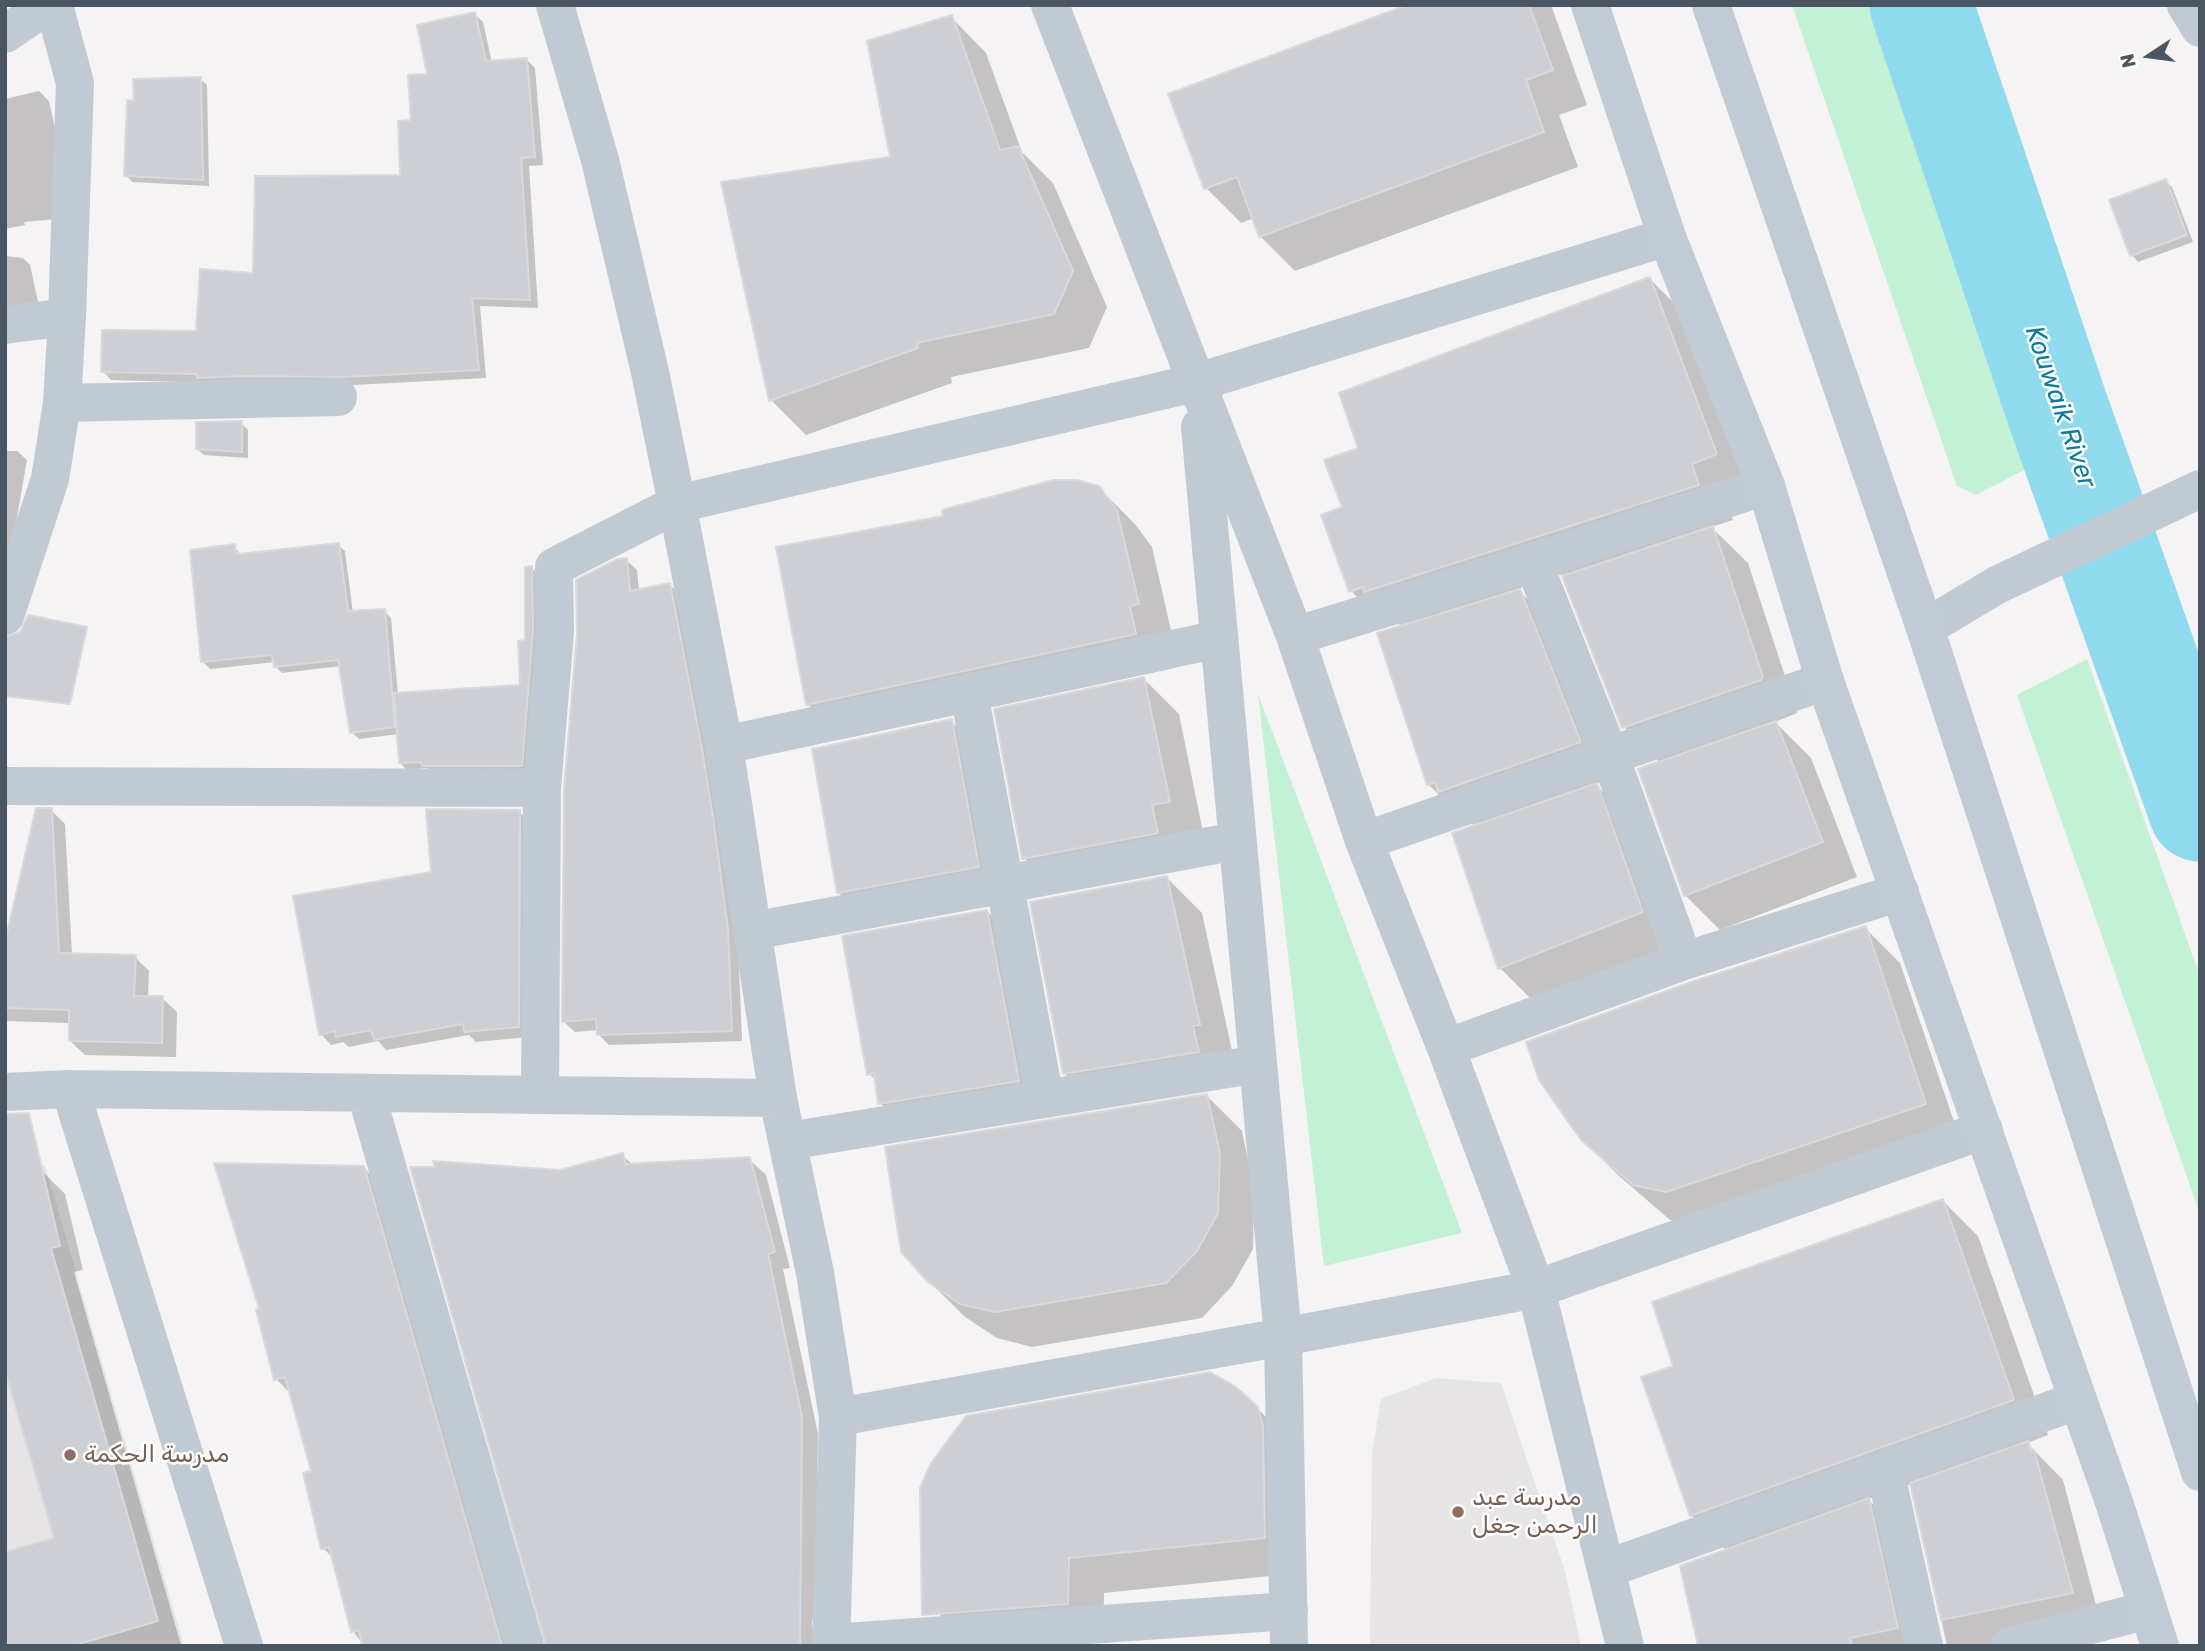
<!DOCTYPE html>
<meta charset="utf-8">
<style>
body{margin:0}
#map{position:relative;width:2205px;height:1651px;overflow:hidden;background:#f5f3f3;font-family:Rubik,sans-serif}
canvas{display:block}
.frame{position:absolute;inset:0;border:7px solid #4a5661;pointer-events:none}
.north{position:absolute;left:2114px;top:21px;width:70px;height:70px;-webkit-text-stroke:5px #fff;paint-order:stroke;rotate:257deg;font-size:19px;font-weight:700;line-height:28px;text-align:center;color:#4a5661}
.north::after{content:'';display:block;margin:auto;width:24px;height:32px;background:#4a5661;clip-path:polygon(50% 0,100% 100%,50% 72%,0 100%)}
</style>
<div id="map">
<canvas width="2205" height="1651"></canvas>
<div class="frame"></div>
<div class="north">N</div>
</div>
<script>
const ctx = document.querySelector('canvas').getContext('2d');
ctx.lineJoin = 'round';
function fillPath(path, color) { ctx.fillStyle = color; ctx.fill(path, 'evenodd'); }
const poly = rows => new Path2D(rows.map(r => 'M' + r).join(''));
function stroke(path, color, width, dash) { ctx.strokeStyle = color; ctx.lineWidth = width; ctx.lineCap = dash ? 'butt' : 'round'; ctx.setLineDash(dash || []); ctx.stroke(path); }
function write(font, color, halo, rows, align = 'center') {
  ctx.font = font + ' Rubik,"Noto Sans Arabic",sans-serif'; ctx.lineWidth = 5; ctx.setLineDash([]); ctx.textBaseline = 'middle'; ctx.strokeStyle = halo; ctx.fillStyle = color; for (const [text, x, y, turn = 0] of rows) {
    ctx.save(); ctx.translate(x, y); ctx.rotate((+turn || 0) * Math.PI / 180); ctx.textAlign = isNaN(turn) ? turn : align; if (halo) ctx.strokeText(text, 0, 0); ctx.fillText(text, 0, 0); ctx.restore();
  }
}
fillPath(poly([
 [45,1165,184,1646,5,1646,5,1168],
 [1436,1378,1501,1383,1565,1571,1581,1646,1370,1646,1372,1454,1381,1399]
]), '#e6e4e5');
fillPath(poly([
 [1792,5,1870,5,2028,468,1976,495,1957,486],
 [2087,659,2200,976,2200,1214,2017,695],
 [1258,694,1462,1233,1324,1266]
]), '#c3f1d5');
fillPath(poly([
 [1412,5,1551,5,1587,105,1559,115,1578,167,1295,271,1260,236,1254,218,1241,223,1206,188],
 [474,14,483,22,492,63,527,60,535,68,543,165,529,166,538,308,480,306,486,378,354,385,251,384,111,380,103,371,199,332,255,275,402,177,413,122,429,75],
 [951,17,986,53,1022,152,1053,183,1107,307,1089,348,951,377,952,383,806,435,771,400,892,158],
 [200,79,207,85,209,186,132,182,126,175,136,102],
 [39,91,49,101,60,151,58,219,24,222,25,225,5,229,5,99],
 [2165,181,2172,187,2193,242,2138,262,2132,255,2111,201],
 [5,256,23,258,30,265,39,306,5,312],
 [1650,279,1685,314,1751,489,1726,499,1733,520,1711,527,1748,563,1797,713,1775,722,1811,758,1857,877,1720,930,1685,895,1660,763,1624,727,1563,574,1517,589,1555,626,1615,778,1595,784,1631,821,1677,947,1535,1003,1500,968,1476,827,1466,818,1463,819,1428,784,1402,627,1397,622,1386,626,1351,591,1344,508,1360,449],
 [241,423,248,430,248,458,204,455,197,449],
 [5,451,17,451,27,460,15,529,5,555],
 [1098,487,1134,523,1152,547,1173,639,1164,640,1170,669,843,739,808,704,945,518],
 [338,545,345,551,353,613,384,611,391,618,398,695,522,686,532,568,538,575,539,639,528,772,430,772,427,768,407,770,400,763,399,734,359,739,352,732,341,666,282,673,275,666,275,662,210,669,203,662,234,546,241,555],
 [626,560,637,570,639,591,670,585,680,595,738,941,742,1041,609,1045,598,1034,598,1030,575,1032,564,1022],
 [1144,679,1179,714,1204,837,1059,893,1024,858],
 [951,721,986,756,1013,901,874,927,838,892],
 [51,810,65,824,72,955,135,957,149,971,148,998,162,998,177,1012,176,1057,85,1055,70,1041,71,1023,5,1021,5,950],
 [519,812,530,822,529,1037,476,1042,469,1035,386,1050,378,1041,349,1047,343,1042,331,1045,321,1034,433,874],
 [1167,878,1202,913,1234,1060,1099,1108,1064,1073],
 [987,911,1022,947,1053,1116,915,1138,880,1103,877,1081,869,1074],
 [1865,928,1900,963,1960,1139,1702,1226,1670,1220,1618,1175,1582,1139],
 [1207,1096,1242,1131,1254,1190,1253,1249,1232,1286,1202,1318,1032,1347,997,1338,965,1317,929,1281],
 [622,1155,633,1165,749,1159,766,1175,790,1268,783,1269,818,1434,815,1619,812,1620,814,1646,548,1646,560,1172],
 [363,1167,380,1184,513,1646,364,1646,353,1631,335,1560,323,1548,314,1472,292,1395,276,1379],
 [41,1170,65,1194,83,1270,74,1272,181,1645,5,1646,56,1539],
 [1943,1201,1978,1236,2048,1435,2027,1443,2063,1480,2104,1635,2063,1646,1947,1646,1912,1484,1868,1499,1897,1529,1923,1646,1700,1646,1727,1551,1691,1515,1675,1367],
 [1257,1408,1293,1444,1299,1573,1104,1593,1103,1639,971,1646,938,1613]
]), '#0003');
stroke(poly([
 [1921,5,2058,411,2200,810]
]), '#90daee', 103);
const building = poly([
 [1407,5,1529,5,1553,70,1526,80,1544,132,1259,237,1237,177,1204,189,1168,94,1407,5],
 [475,12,486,61,527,58,535,157,521,158,530,300,472,298,479,370,345,377,241,376,197,378,197,374,101,372,102,330,196,331,200,269,253,273,255,176,400,175,398,121,411,120,408,75,427,74,417,25,475,12],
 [952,15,1000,150,1018,146,1073,271,1054,314,917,343,918,348,769,401,721,182,890,157,867,41,952,15],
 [201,77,203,180,124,176,127,100,134,101,133,79,201,77],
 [2166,179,2187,235,2130,256,2109,200,2166,179],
 [1650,277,1717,454,1692,464,1699,485,1364,592,1363,587,1349,592,1321,515,1342,507,1324,460,1358,448,1339,393,1650,277],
 [242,421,242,452,196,449,196,422,242,421],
 [1054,480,1077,480,1099,486,1117,510,1139,604,1130,606,1136,634,806,705,776,547,943,516,942,510,1054,480],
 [1713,526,1763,677,1761,680,1622,728,1562,576,1713,526],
 [339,543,348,611,385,609,395,727,350,733,338,660,274,667,272,655,201,662,190,550,235,544,236,553,239,554,339,543],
 [627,558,630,591,670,583,702,749,713,817,728,930,732,1031,597,1035,596,1019,562,1022,564,789,577,634,576,580,618,559,627,558],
 [532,566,533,631,522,766,422,766,421,762,399,763,394,693,520,685,518,641,525,640,525,567,532,566],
 [1520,589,1581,742,1438,792,1435,782,1427,785,1377,633,1520,589],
 [28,615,87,627,70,704,5,696,5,637,20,632,28,615],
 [1144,677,1170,802,1152,805,1158,833,1022,859,994,709,1144,677],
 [952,719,979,867,837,893,812,749,952,719],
 [1776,721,1823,842,1684,896,1638,769,1776,721],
 [1597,783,1643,912,1498,969,1452,833,1597,783],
 [36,808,52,808,59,953,136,955,134,996,163,996,162,1043,69,1041,69,1010,5,1008,5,942,36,808],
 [426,809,520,810,519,1027,464,1032,463,1024,374,1040,371,1030,336,1037,335,1031,319,1035,293,896,431,872,426,809],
 [1167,876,1200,1025,1193,1026,1199,1052,1063,1074,1030,902,1167,876],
 [987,910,1019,1081,878,1104,874,1073,867,1075,842,936,987,910],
 [1866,926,1926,1104,1666,1192,1633,1185,1581,1140,1539,1080,1526,1042,1691,982,1866,926],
 [1207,1094,1220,1154,1218,1213,1197,1251,1166,1283,995,1312,960,1304,928,1282,901,1252,885,1147,1207,1094],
 [29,1113,60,1246,51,1248,158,1621,72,1646,5,1646,5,1552,54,1538,5,1371,5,1114,29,1113],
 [623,1153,626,1164,750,1157,775,1252,768,1254,802,1417,800,1646,546,1646,410,1167,435,1167,433,1161,560,1170,623,1153],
 [214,1163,364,1166,502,1646,362,1646,359,1630,351,1632,329,1547,321,1549,303,1473,311,1471,285,1377,274,1380,256,1310,259,1309,214,1163],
 [1943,1199,2014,1400,1690,1516,1641,1377,1673,1366,1652,1302,1943,1199],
 [1210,1372,1236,1387,1258,1407,1263,1427,1265,1538,1069,1558,1068,1604,922,1615,920,1488,931,1463,966,1416,1210,1372],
 [2028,1441,2031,1450,2034,1450,2073,1593,1941,1620,1910,1483,2028,1441],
 [1869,1498,1898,1628,1850,1638,1852,1646,1698,1646,1680,1566,1869,1498]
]);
fillPath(building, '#cdcfd5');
stroke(building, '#d7d9de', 2);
stroke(poly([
 [555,5,600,160,650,372,677,504,724,745,778,1098,815,1273,838,1417,831,1646],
 [1050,5,1295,636,1364,841,1446,1048,1536,1289,1625,1646],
 [2186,5,2200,28],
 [5,34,48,5],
 [5,325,67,317],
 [62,403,338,397],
 [1200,427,1283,1337,1289,1646],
 [1533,562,1610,756,1684,961],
 [5,616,50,479,62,403,67,317,75,83,54,5],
 [1295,636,1533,562,1766,486],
 [969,693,1045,1099],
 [724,745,1219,639],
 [5,786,542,788],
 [1364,841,1825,681],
 [752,931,1237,841],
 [1446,1048,1684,961,1900,892],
 [70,1089,244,1646],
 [5,1092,70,1089,778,1098],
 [366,1093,525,1646],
 [540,1095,542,788,555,632,554,567,677,504,1195,383,1667,237],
 [788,1141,1258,1064],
 [838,1417,1283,1337,1536,1289,1984,1130],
 [1885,1470,1924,1646],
 [1606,1569,2076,1401],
 [831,1643,1289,1611],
 [2010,1646,2148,1610]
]), '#c1cad2', 38);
stroke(poly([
 [1925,628,1997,585,2200,489]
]), '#c1cad2', 38);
stroke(poly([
 [1590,5,1667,237,1766,486,1825,681,2114,1502,2160,1646],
 [1711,5,1925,628,2200,1472]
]), '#c1cbd6', 38);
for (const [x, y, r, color] of [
 [70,1455,7,"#8d6e63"],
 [1458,1512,7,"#8d6e63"]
]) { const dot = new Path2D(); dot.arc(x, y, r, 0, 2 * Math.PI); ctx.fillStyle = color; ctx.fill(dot); stroke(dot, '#fff', 2.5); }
write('24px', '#785e54', '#fff', [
 ["مدرسة الحكمة",84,1455],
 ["مدرسة عبد",1472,1498],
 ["الرحمن جغل",1472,1526]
], 'left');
write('italic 26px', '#0c7c9b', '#fff', [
 ["Kouwaik River",2060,407,71]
]);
</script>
